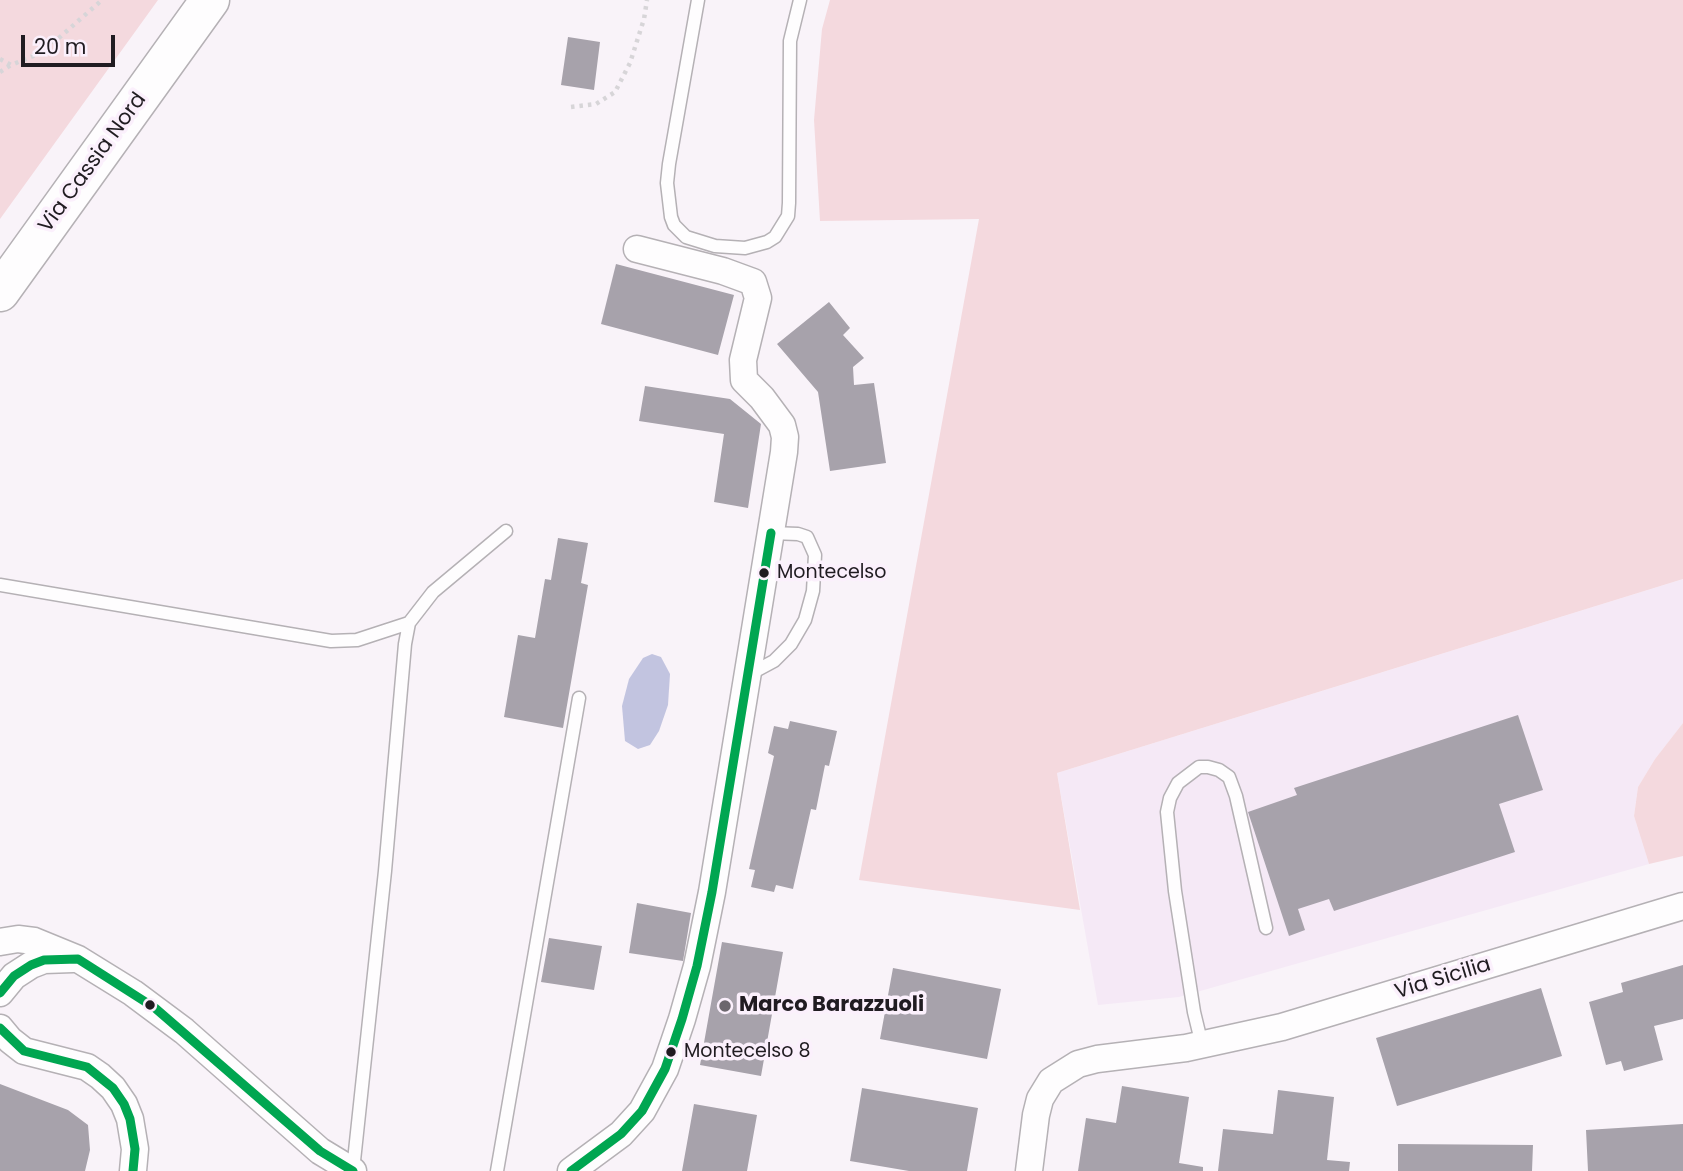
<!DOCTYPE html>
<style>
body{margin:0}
#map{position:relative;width:1683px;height:1171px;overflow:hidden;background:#f9f3f9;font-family:Poppins,sans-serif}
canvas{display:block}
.scale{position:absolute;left:21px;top:35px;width:94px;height:32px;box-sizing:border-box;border:4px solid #201c21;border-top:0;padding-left:9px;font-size:21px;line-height:24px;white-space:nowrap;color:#201c21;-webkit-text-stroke:5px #fbf0fc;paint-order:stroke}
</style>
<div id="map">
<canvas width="1683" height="1171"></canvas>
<div class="scale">20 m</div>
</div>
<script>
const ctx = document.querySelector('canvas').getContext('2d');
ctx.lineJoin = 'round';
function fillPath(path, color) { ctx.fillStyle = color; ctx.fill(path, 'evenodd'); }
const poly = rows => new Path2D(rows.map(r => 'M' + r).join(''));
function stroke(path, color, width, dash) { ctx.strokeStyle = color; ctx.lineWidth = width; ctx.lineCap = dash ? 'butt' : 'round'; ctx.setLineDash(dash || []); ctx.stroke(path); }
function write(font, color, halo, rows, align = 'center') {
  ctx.font = font + ' Poppins,sans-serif'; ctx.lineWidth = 7; ctx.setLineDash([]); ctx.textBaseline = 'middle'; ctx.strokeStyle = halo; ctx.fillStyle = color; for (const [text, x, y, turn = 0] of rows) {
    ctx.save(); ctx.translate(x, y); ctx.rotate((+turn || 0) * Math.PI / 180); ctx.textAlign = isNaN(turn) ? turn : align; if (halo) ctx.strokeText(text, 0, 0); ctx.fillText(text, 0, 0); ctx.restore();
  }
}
fillPath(poly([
 [1683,579,1683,723,1655,759,1638,787,1634,816,1649,864,1179,997,1098,1005,1057,773]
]), '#f5e9f6');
fillPath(poly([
 [0,0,158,0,0,219],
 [830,0,1683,0,1683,579,1057,773,1080,910,859,880,979,219,820,221,814,120,822,29],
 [1683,723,1683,856,1649,864,1634,816,1638,787,1655,759]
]), '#f4d9de');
fillPath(poly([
 [652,654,661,657,670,674,668,705,659,731,650,745,638,749,625,741,622,706,629,679,643,658]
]), '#c2c4e0');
fillPath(poly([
 [568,37,600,42,594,90,561,85],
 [616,264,734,295,718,355,601,324],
 [829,302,850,328,843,335,864,358,853,367,854,385,874,383,886,463,830,471,818,392,777,344],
 [645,386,730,399,761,424,748,508,714,502,724,434,639,421],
 [558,538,588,543,581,583,588,585,563,728,504,717,518,635,535,638,545,579,551,580],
 [1518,715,1543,790,1499,804,1515,852,1334,911,1329,899,1298,909,1305,930,1289,936,1248,812,1297,795,1294,788],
 [790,721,837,731,829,766,825,765,816,810,811,809,793,889,776,885,774,892,751,887,755,870,749,869,774,756,768,753,774,726,788,729],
 [637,903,691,913,683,961,629,953],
 [549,938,602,946,594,990,541,982],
 [722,942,783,952,761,1076,700,1065],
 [1683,965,1683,1019,1654,1026,1663,1060,1624,1071,1621,1061,1606,1065,1589,1002,1623,992,1621,983],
 [893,968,1001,989,987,1059,880,1039],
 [1541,988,1562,1056,1397,1106,1376,1038],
 [0,1084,68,1110,88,1125,90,1150,85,1171,0,1171],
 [1122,1086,1189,1097,1179,1163,1203,1167,1203,1171,1078,1171,1086,1118,1116,1123],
 [862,1088,978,1108,967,1171,909,1171,850,1161],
 [1278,1090,1334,1097,1327,1160,1350,1162,1349,1171,1218,1171,1223,1129,1273,1134],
 [694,1104,757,1115,747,1171,682,1171],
 [1683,1124,1683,1171,1588,1171,1586,1130],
 [1398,1144,1533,1145,1532,1171,1398,1171]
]), '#a7a2ab');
const lane = poly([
 [698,0,669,164,667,183,671,217,674,225,686,237,715,246,745,248,767,242,775,237,788,216,789,203,790,41,800,0],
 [0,585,331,641,357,640,409,623],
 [748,675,774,661,791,644,805,620,813,591,815,555,807,537,798,534,771,533],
 [1202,1045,1194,1012,1175,891,1167,812,1170,798,1178,783,1199,767,1208,767,1219,770,1229,777,1236,796,1266,928],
 [353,1170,385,871,405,644,409,623,433,592,506,531],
 [497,1171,579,698]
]);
const street = poly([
 [0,942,18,939,34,941,78,959,133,993,184,1031,320,1151,353,1171],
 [0,993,14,976,31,965,44,960,73,959],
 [0,1028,10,1040,24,1051,87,1067,100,1076,113,1088,124,1104,130,1119,135,1149,133,1171],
 [571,1171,621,1134,642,1111,665,1069,682,1019,697,966,712,892,784,452,785,437,782,425,762,398,744,380,743,360,758,298,753,282,723,271,637,249],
 [1029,1171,1036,1115,1040,1099,1051,1081,1078,1064,1097,1059,1186,1048,1282,1027,1683,906]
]);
const primary = poly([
 [0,292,210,0]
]);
stroke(lane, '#b5b1b5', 15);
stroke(street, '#b5b1b5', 29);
stroke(primary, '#b5b1b5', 41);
stroke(poly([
 [0,59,11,65,43,52,102,0],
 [0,72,11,65],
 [571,107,596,104,615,92,630,63,644,19,647,0]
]), '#d7d5d8', 4.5, [3.5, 5]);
stroke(lane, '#fefdfe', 12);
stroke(street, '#fefdfe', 26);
stroke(primary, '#fefdfe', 38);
stroke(poly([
 [0,993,14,976,31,965,44,960,78,959,155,1008,320,1151,353,1171],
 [0,1028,24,1051,87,1067,113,1088,124,1104,130,1119,135,1149,133,1171],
 [571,1171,621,1134,642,1111,665,1069,682,1019,697,966,712,892,771,533]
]), '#00a651', 9);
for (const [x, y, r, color] of [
 [764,573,6,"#201c21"],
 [150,1005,6,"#201c21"],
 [725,1006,7,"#6c676d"],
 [671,1052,6,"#201c21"]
]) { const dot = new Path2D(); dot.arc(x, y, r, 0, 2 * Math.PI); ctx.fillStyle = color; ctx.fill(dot); stroke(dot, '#fbf0fc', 2.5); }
write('19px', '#201c21', '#fbf0fc', [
 ["Montecelso",777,573],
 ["Montecelso 8",684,1052]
], 'left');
write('21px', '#201c21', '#fbf0fc', [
 ["Via Cassia Nord",93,163,-54],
 ["Via Sicilia",1443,979,-17]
]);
write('bold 21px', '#201c21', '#fbf0fc', [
 ["Marco Barazzuoli",739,1006]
], 'left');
</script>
